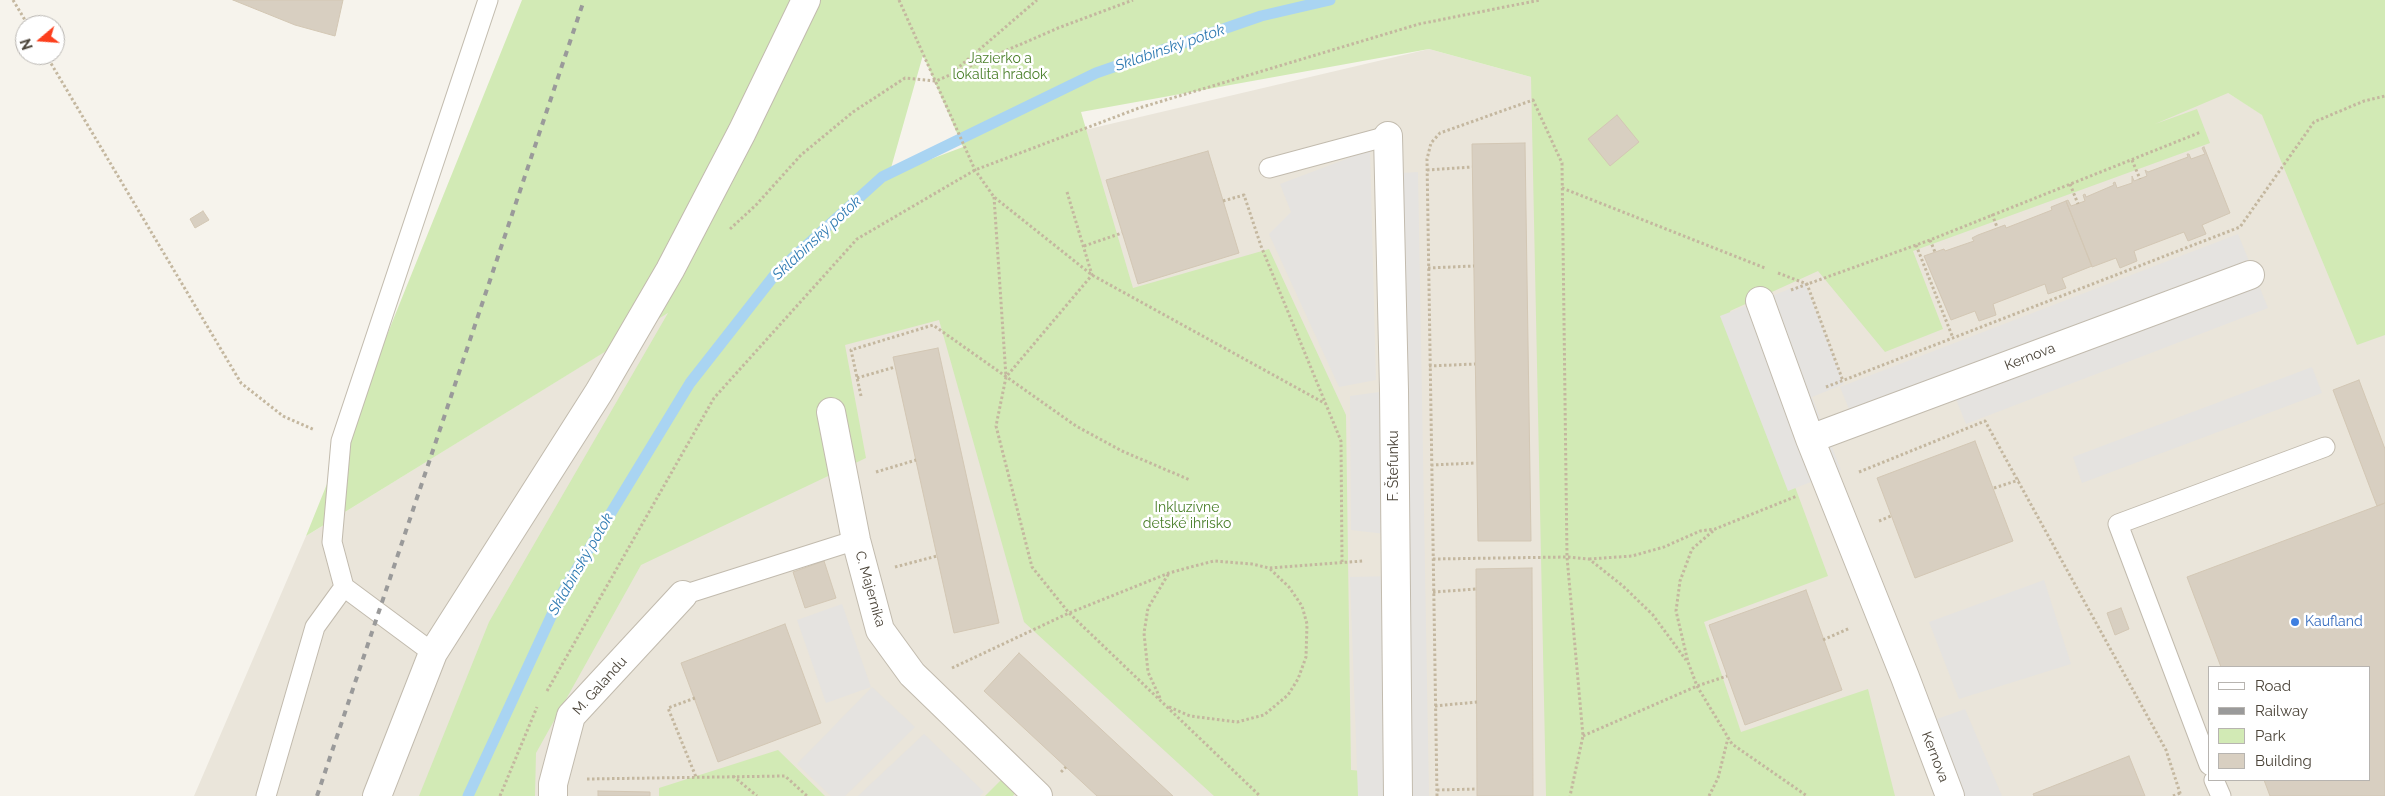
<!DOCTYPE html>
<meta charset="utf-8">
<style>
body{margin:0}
#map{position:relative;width:2385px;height:796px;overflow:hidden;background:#f6f3ec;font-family:Raleway,sans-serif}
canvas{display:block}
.legend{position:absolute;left:2208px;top:666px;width:162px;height:115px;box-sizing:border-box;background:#fff;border:1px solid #b7b4b0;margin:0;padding:6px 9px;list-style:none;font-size:15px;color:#4b4439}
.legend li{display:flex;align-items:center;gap:10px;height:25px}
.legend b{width:25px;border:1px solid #b7b4b0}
.north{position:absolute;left:15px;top:15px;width:50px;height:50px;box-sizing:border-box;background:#fff;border:1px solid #b7b4b0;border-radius:50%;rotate:252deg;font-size:14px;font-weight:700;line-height:20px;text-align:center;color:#4b4439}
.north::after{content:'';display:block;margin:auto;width:18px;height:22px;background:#fc3f1d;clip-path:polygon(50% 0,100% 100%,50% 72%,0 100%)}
</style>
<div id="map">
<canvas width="2385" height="796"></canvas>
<ul class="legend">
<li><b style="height:6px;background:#fff"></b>Road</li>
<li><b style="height:6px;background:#9a9a9a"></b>Railway</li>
<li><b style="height:14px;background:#d2eab5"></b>Park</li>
<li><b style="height:14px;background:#d8cfc1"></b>Building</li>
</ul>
<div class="north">N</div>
</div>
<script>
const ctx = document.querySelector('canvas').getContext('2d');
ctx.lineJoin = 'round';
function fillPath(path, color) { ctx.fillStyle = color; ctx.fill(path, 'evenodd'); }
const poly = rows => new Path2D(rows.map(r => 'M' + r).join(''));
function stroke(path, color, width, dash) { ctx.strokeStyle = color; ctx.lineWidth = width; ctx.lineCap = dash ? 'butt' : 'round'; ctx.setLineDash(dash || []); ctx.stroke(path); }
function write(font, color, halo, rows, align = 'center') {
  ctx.font = font + ' Raleway,sans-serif'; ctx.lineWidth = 5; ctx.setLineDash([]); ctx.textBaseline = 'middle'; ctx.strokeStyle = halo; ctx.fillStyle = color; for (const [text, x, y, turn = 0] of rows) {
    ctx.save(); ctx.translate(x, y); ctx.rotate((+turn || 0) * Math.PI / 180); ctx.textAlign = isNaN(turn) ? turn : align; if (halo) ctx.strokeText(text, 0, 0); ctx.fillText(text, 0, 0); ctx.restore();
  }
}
fillPath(poly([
 [1429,49,1531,77,2171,57,2385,192,2385,796,194,796,306,536,889,176],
 [2209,667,2369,667,2369,780,2209,780]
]), '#eae5da');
fillPath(poly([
 [522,0,2385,0,2385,335,2357,345,2262,115,2228,93,2155,124,2197,109,2210,143,1913,251,1943,329,1885,352,1818,271,1730,311,1828,576,1704,622,1741,732,1868,689,1895,796,1546,796,1531,77,1429,49,1081,112,1133,288,1269,249,1346,415,1351,770,1362,771,1363,796,1214,796,1024,622,939,320,845,345,866,458,641,565,536,753,535,796,419,796,489,622,668,313,306,536],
 [923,55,963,147,889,175],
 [778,750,825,796,659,796,659,788],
 [1005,776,1018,789,1013,796,985,796]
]), '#d2eab5');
fillPath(poly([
 [1370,150,1376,380,1339,387,1269,234,1291,212,1280,184],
 [1418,172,1429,796,1413,796,1401,173],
 [2238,234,2268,308,1966,424,1947,377,1851,414,1840,387],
 [1805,283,1844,384,1812,397,1841,470,1788,491,1720,316],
 [2312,367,2322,393,2082,483,2073,457],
 [1394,390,1394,535,1351,530,1350,396],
 [1394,576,1398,796,1358,796,1350,577],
 [2044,580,2071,664,1959,699,1929,622],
 [842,604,871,687,826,703,797,620],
 [872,687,915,727,845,796,831,796,797,764],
 [1965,709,2002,796,1950,796,1923,724],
 [924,734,984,792,980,796,858,796]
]), '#e5e3e0');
stroke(poly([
 [468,796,561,595,690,383,777,272,882,177,1096,73,1261,16,1330,0]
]), '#a9d4f2', 11);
const building = poly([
 [233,0,343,0,335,36,295,25,233,0],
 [1617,115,1639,142,1610,166,1588,139,1617,115],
 [1525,143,1531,541,1478,541,1472,144,1525,143],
 [2204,147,2230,213,2202,225,2206,234,2188,241,2184,232,2134,251,2137,261,2120,268,2116,258,2092,267,2066,201,2068,200,2071,206,2085,201,2083,195,2085,194,2086,197,2114,185,2113,183,2115,182,2117,188,2132,183,2132,176,2134,181,2147,176,2145,170,2148,172,2188,157,2187,154,2189,154,2191,159,2205,154,2202,148,2204,147],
 [1208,151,1239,253,1138,284,1106,180,1208,151],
 [2066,201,2092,266,2062,278,2066,288,2048,294,2045,284,1993,304,1996,315,1979,321,1975,311,1951,320,1924,256,1944,249,1945,251,1974,241,1972,238,1978,235,2005,225,2006,228,2052,210,2051,207,2066,201],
 [203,211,209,220,195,228,190,219,203,211],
 [938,348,999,623,954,633,893,357,938,348],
 [2359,380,2385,449,2385,503,2377,506,2333,390,2359,380],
 [1975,441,2013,541,1915,578,1877,478,1975,441],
 [2385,503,2385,796,2270,796,2264,780,2369,780,2369,667,2221,667,2187,577,2385,503],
 [824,561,836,598,805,608,793,572,824,561],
 [1532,568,1533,796,1477,796,1476,569,1532,568],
 [1806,590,1842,690,1745,725,1709,625,1806,590],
 [2121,608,2129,629,2115,635,2107,613,2121,608],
 [785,624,821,723,718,762,681,663,785,624],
 [1019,653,1173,796,1097,796,984,691,1019,653],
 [2129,756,2145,796,2034,796,2033,794,2129,756],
 [598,791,650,792,650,796,598,796,598,791]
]);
fillPath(building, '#d8cfc1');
stroke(building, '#d3c7b4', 1);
const service = poly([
 [1269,168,1388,136],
 [683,595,856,540],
 [433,653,344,587,332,542,341,441,488,0],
 [2209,765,2118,524,2325,447],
 [2214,780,2221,796],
 [266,796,315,627,344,587]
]);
const minor = poly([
 [1388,136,1394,390,1398,796],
 [1760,301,1810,439,1905,677,1950,796],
 [831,412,856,540,880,630,912,674,1038,796],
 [1810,439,2250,275],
 [377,796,433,653,599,392,670,270,742,132,806,0],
 [553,796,553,784,571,716,683,595]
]);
stroke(service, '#c2bbae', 21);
stroke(minor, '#c2bbae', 30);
stroke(poly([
 [13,0,28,25],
 [899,0,975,170,994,197,1092,275,1326,404],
 [46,55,241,383,283,416,315,430],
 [952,73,1037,0],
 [2132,160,2140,179],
 [1427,170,1472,167],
 [2070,184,2078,204],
 [1562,188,1765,268],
 [1067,192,1092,275,1006,377,996,426,1032,567,1069,613,1260,796],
 [994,197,1006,377],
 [1223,201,1244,195,1261,246,1341,441,1342,562],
 [1992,214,1997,227],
 [730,229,756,205,801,155,853,112,905,78,936,81,1058,28,1133,0],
 [1930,240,1935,252],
 [1916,245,1953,338],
 [1084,246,1122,233],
 [1428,268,1474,266],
 [1778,273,1807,284,1843,381],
 [1791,290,1930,240,2201,132],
 [1429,366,1475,364],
 [857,378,895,367],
 [1826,387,2240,227,2314,122,2364,101,2385,96],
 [861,396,851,350,933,325,1076,426,1122,451,1190,480],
 [1431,465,1476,463],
 [876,472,916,460],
 [1859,472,1985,421,2166,750,2181,796],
 [1994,488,2019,480],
 [1879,521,1891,516],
 [1713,531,1692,549,1680,581,1676,611,1688,662,1697,686,1732,744,1807,796],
 [1433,559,1567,557,1589,559,1623,586,1653,615,1686,660],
 [1589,559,1632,556,1664,547,1700,531,1715,529,1797,496],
 [895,567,937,556],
 [1433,592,1477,589],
 [1823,640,1850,628],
 [952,668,1069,613,1169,573,1187,568,1214,561,1252,564,1269,568,1363,561],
 [547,691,714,398,857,239,975,170,1139,108,1419,24,1540,0],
 [695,698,668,708,696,777],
 [1160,698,1148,672,1144,633,1148,608,1169,573],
 [1435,706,1477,702],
 [1169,707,1190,716,1237,722,1264,715,1288,695,1298,679,1306,657,1307,624,1302,606,1289,587,1269,568],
 [1583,736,1697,686,1727,676],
 [1061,772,1066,767],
 [733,776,757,796],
 [587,779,785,776,807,796],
 [1437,790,1477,789],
 [500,796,537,707],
 [1437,796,1427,159,1431,143,1440,133,1533,100,1562,163,1567,557,1583,736,1570,796],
 [1709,796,1718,778,1728,738],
 [2173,796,2180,793]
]), '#c4b79f', 3, [2.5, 2.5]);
stroke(service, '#fff', 19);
stroke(minor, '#fff', 28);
stroke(poly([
 [317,796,584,0]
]), '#9a9a9a', 4, [6, 6]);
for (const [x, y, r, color] of [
 [2295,622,5,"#3f7fe0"]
]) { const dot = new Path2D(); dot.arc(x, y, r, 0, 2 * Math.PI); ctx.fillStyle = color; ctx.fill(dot); stroke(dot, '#fff', 2); }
write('14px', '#4a7f2a', '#fff', [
 ["Jazierko a",1000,59],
 ["lokalita hrádok",1000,75],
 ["Inkluzívne",1187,508],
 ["detské ihrisko",1187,524]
]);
write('14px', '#4b4439', '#fff', [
 ["Kernova",2030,357,-21],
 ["F. Štefunku",1394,466,-90],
 ["C. Majerníka",870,589,74],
 ["M. Galandu",600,686,-48],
 ["Kernova",1935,757,69]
]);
write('14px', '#366cbe', '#fff', [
 ["Kaufland",2305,622]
], 'left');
write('italic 15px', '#2e7ab2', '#fff', [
 ["Sklabinský potok",1170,48,-19],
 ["Sklabinský potok",817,238,-43],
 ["Sklabinský potok",581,564,-60]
]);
</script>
